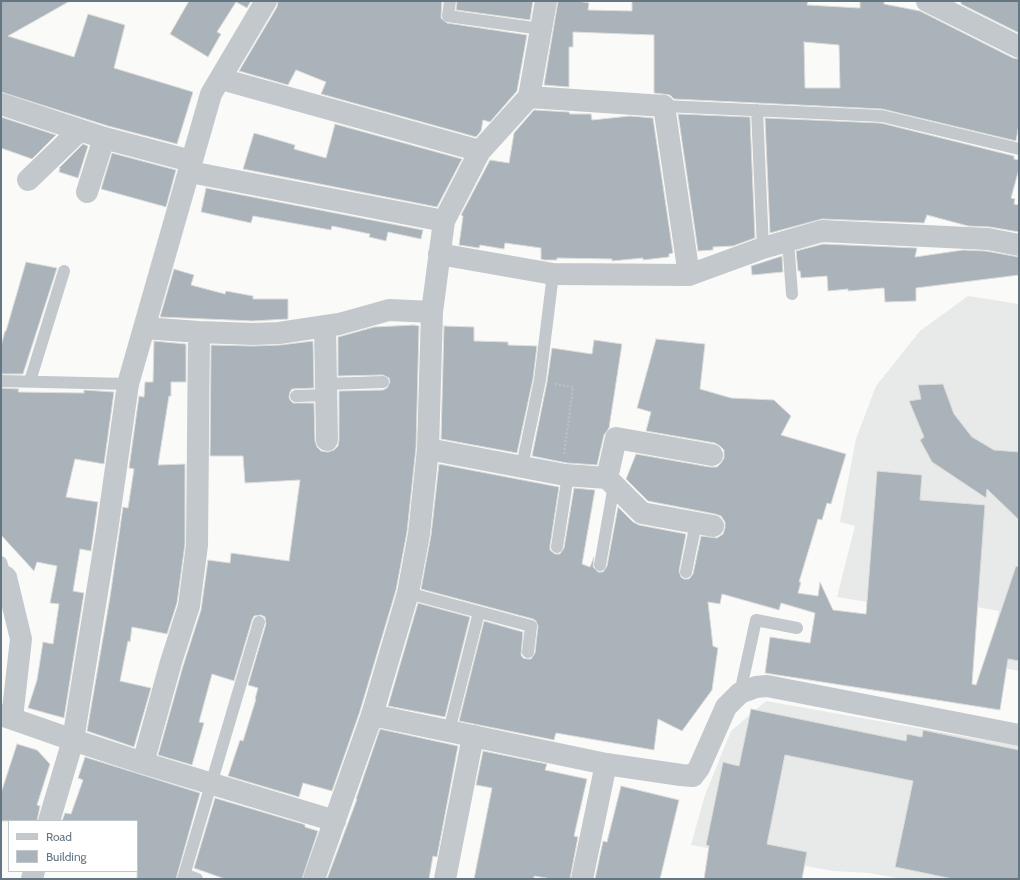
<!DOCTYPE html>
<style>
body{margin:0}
#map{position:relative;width:1020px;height:880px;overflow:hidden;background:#fafaf8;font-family:Cabin,sans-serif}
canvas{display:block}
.frame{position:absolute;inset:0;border:2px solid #657683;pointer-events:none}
.legend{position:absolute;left:8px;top:820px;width:130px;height:52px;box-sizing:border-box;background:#fff;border:1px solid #c1c8cd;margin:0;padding:5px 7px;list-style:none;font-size:12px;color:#657683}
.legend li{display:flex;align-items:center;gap:8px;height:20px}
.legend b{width:20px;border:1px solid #c1c8cd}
</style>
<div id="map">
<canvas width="1020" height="880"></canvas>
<div class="frame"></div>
<ul class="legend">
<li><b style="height:5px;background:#c3c8cc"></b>Road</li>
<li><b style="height:11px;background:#aab3b9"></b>Building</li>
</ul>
</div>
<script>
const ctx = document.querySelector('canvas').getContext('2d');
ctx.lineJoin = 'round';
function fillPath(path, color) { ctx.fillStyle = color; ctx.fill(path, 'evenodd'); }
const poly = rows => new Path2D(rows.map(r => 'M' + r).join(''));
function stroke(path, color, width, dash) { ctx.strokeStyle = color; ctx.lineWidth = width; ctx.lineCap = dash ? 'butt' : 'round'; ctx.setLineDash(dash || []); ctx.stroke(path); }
fillPath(poly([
 [968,296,1019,304,1019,671,987,665,999,611,948,602,946,615,837,597,855,526,840,522,856,439,876,386,920,331],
 [766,701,1019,746,1019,879,902,879,869,873,833,871,691,845,705,795,731,731]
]), '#e8e9e9');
const building = poly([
 [1,1,70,1,8,36,74,57,88,14,125,25,114,68,193,92,177,144,108,126,1,92,1,1],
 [189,1,251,1,247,8,236,2,217,32,221,34,208,57,170,34,189,1],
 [278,1,442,1,441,18,447,23,527,35,517,91,490,122,483,120,481,131,476,137,321,94,326,82,296,70,288,85,239,71,277,7,278,1],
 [457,1,533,1,530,20,456,10,457,1],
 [558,1,578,1,589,3,588,10,632,11,632,1,808,1,807,5,860,8,860,1,884,1,884,4,920,11,1013,58,1019,59,1019,124,1016,141,882,109,674,99,670,95,654,93,654,35,573,32,573,47,569,47,569,87,544,85,558,1],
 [804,42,839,45,840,88,805,88,804,42],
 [961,1,1019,1,1019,33,961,4,961,1],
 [534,110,569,112,570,114,591,114,592,120,630,116,653,118,673,253,669,254,669,257,643,260,643,258,612,261,612,259,557,258,557,260,544,260,541,259,541,248,505,243,504,249,480,245,479,248,459,245,463,216,461,215,490,160,509,163,514,133,534,110],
 [678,114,750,117,755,238,733,246,713,247,713,250,698,251,678,114],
 [1,117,56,135,32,159,1,148,1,117],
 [765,118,881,123,1014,156,1014,159,1019,160,1019,169,1011,198,1015,199,1014,204,1019,205,1019,232,990,227,968,226,927,215,924,223,822,219,770,233,765,118],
 [335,124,462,159,437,207,243,169,254,133,295,145,294,149,326,158,335,124],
 [83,144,88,146,78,178,59,172,60,168,59,168,83,144],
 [112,153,176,170,166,207,101,189,112,153],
 [206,188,423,230,421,239,388,232,386,241,369,237,370,234,332,226,331,230,253,216,251,223,201,212,206,188],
 [823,244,917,248,915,257,963,250,986,251,1019,257,1019,275,916,288,916,301,885,302,884,288,848,291,848,289,828,291,827,276,801,278,800,271,798,271,796,251,823,244],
 [782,256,783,272,752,275,751,266,782,256],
 [26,262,57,268,23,374,1,374,1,346,5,331,6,331,26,262],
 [174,269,194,275,191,285,225,294,226,291,253,296,253,299,288,299,288,319,253,321,160,317,174,269],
 [414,325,419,326,416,448,407,532,396,590,360,711,332,791,303,783,299,797,228,776,240,740,243,741,256,699,255,699,258,688,248,685,266,624,265,617,261,615,254,616,252,620,234,681,212,674,199,722,204,723,192,765,158,755,183,666,201,610,208,560,230,563,231,553,289,561,300,480,245,483,243,456,210,456,211,345,253,346,280,345,313,341,314,388,292,389,290,392,289,397,290,400,293,403,314,403,315,441,317,447,321,451,328,452,334,450,338,446,339,440,339,391,383,390,387,388,390,382,389,378,383,375,338,376,338,337,374,327,414,325],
 [444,326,474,327,474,341,508,342,508,345,537,346,533,379,517,453,441,439,444,326],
 [656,339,705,344,700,389,731,398,774,400,791,416,781,435,846,454,831,504,827,503,822,520,818,519,799,582,801,582,798,593,818,596,820,582,833,610,866,614,877,471,922,475,920,500,985,505,972,684,976,685,1016,566,1019,567,1019,661,1008,659,1000,710,765,673,770,637,810,643,815,613,781,603,779,610,722,594,720,604,708,602,713,646,718,648,712,690,682,731,658,719,654,750,556,733,554,740,459,721,484,621,523,632,521,655,523,658,528,659,531,659,535,653,538,626,536,621,533,619,421,589,431,535,439,464,559,487,550,546,550,550,555,554,560,554,564,548,574,488,595,490,582,564,590,567,594,557,593,567,598,572,603,572,607,566,618,507,633,522,639,525,686,534,679,571,681,577,684,579,689,579,693,574,701,536,717,538,723,534,725,528,725,522,721,516,715,514,648,501,626,479,636,454,710,467,717,467,721,463,724,458,724,450,720,446,715,443,646,431,651,412,637,408,656,339],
 [594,340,622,344,609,428,604,435,597,465,567,463,532,456,547,382,552,348,592,354,594,340],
 [154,341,186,344,186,382,171,382,171,396,169,396,158,465,185,464,185,544,177,603,167,634,132,627,130,642,128,641,120,681,151,688,134,747,87,731,110,597,123,507,128,508,134,469,129,468,139,396,144,397,145,382,153,382,154,341],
 [943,384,954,414,972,437,994,450,1019,452,1019,520,987,489,986,498,932,462,920,440,924,437,909,401,921,399,918,385,943,384],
 [1,388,19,389,18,392,84,393,84,390,114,392,104,464,75,459,66,497,98,502,91,551,80,549,73,591,84,593,64,718,28,708,37,680,43,642,53,644,59,604,50,603,57,566,37,562,34,571,1,535,1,388],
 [418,603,470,617,445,717,388,706,418,603],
 [751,709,906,741,907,734,922,737,923,730,1019,750,1019,879,953,879,895,867,913,781,785,755,767,844,807,852,802,879,704,879,709,846,706,845,723,762,739,766,751,709],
 [380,729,458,746,437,857,433,856,429,879,327,879,357,799,356,799,380,729],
 [17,744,37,750,50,764,37,805,40,806,37,821,1,821,1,793,17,744],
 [483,751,547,764,545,770,587,779,574,836,578,837,570,879,552,879,534,876,534,879,474,879,492,788,476,785,483,751],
 [85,757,200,793,176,879,137,879,137,821,62,821,65,813,71,814,83,780,78,778,85,757],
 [621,786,679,800,660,879,595,879,603,841,607,842,621,786],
 [215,798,303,824,305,825,305,827,318,831,302,879,225,879,194,868,215,798]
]);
fillPath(building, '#aab3b9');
stroke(building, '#dcdcda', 1);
stroke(poly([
 [555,384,573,387,564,454]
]), '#bbbfc2', 2.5, [2, 2]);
stroke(poly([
 [450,1,448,16,541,29],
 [664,106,882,116,1019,149],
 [757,110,763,248],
 [788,241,792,294],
 [1,381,128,384],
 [30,381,64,271],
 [326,384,383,382],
 [296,396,326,395],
 [522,466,540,380,553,274],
 [557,547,568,475],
 [1,562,6,577],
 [600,565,614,485],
 [686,572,696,523],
 [408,593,531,626,528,652],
 [740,693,756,620,797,628],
 [449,731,479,612],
 [186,875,197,879],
 [183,879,259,622]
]), '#c3c8cc', 12);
stroke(poly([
 [927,1,1019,47],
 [221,79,480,151],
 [529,97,664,106,689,275,763,248,822,231,988,239,1019,245],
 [1,104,104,138,191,161],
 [190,172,444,221],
 [28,180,80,130],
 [87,192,104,138],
 [439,254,553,274,689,275],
 [325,326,327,440],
 [144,328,199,332,253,334,279,333,339,324,389,310,432,312],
 [428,449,565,475,607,478,642,513,713,526],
 [607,478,616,438,712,455],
 [1,579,6,577,21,639,12,718],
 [1,715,73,740,143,763,335,821],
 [143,763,171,662,189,606,197,545,199,332],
 [49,821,73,740,107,531,128,384,211,94,266,1],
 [32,879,34,871],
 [314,879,372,715,408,593,419,534,428,449,432,312,444,221,480,151,529,97,546,1],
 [445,879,473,736],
 [582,879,606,764]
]), '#c3c8cc', 22);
stroke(poly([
 [372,715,606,764,681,775,693,776,699,768,726,707,740,693,756,687,767,686,1019,735]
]), '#c3c8cc', 22);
</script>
